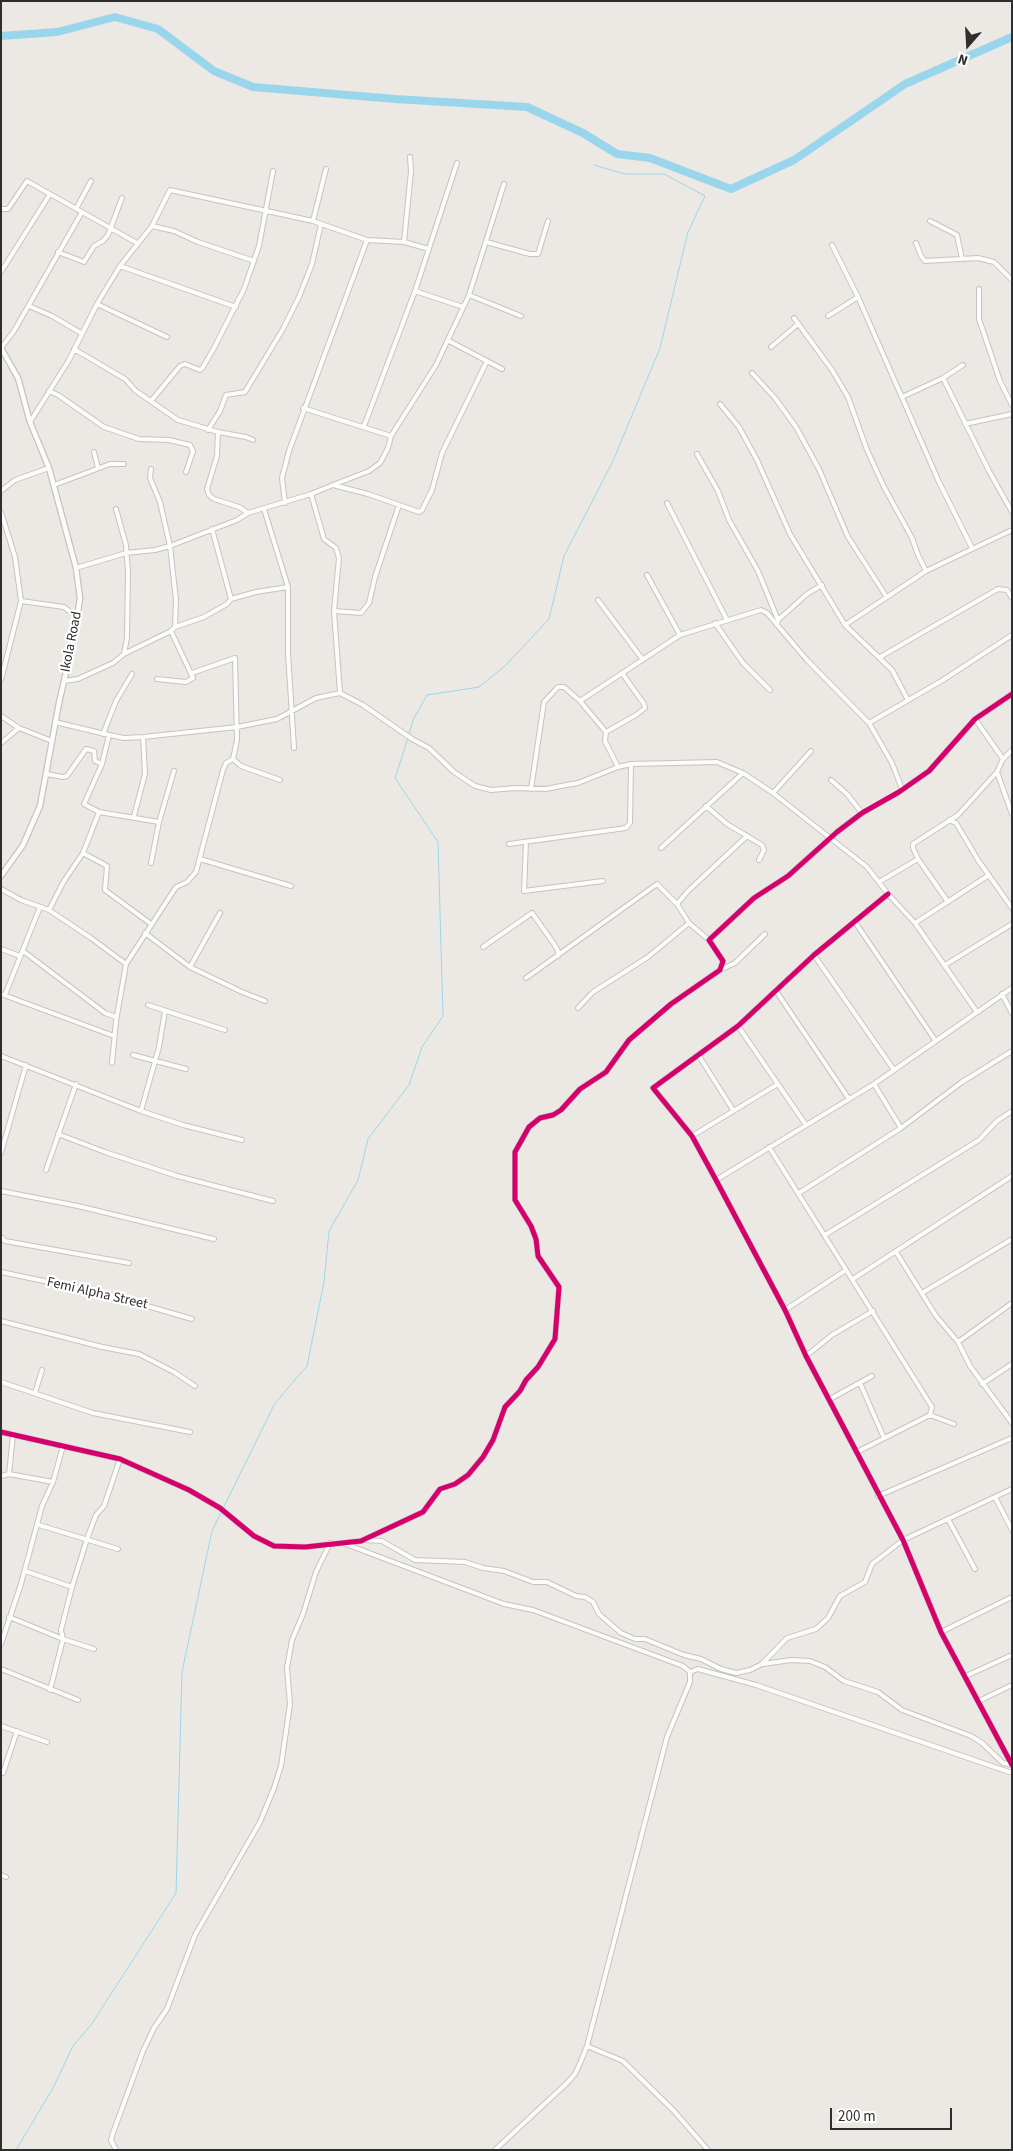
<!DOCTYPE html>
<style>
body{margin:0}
#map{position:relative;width:1013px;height:2151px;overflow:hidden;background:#ece8e4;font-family:"Source Sans 3",sans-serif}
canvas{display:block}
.frame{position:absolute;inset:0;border:2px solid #2e2e2e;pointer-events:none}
.north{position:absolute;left:943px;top:20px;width:50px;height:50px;-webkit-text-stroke:4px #fff;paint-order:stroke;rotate:199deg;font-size:14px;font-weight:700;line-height:20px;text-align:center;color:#2e2e2e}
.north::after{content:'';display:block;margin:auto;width:18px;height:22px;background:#2e2e2e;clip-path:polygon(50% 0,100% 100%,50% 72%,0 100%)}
.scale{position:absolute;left:830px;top:2108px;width:122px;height:22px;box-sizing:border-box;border:2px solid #2e2e2e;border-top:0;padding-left:6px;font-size:15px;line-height:18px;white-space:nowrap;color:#2e2e2e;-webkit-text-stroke:4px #fff;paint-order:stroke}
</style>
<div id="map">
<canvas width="1013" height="2151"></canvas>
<div class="frame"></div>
<div class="north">N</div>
<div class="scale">200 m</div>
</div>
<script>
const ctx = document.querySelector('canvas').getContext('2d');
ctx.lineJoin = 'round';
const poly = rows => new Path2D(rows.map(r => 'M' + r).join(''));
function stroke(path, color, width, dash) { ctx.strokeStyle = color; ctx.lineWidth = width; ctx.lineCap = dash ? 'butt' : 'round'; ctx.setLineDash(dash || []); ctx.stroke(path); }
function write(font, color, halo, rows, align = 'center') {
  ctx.font = font + ' "Source Sans 3",sans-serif'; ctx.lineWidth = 4.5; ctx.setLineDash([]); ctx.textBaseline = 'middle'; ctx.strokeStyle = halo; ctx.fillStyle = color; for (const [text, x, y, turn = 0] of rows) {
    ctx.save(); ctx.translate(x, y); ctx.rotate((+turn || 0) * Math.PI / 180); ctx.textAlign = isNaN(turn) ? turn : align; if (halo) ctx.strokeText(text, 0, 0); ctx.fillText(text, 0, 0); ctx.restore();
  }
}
stroke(poly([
 [409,734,413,720,427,695,479,687,505,666,549,619,564,556,613,461,660,348,688,232,705,196,664,174,625,174,594,165],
 [16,2150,53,2088,73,2046,91,2025,176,1893,182,1672,212,1531,275,1403,307,1366,324,1282,329,1231,358,1180,368,1139,409,1085,422,1047,443,1016,438,842,395,778,408,738]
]), '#99d6ec', 1);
stroke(poly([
 [1,36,57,32,115,17,158,29,214,71,253,87,395,99,527,107,583,133,617,154,650,158,731,189,794,160,905,84,1012,37]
]), '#99d6ec', 8);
const minor = poly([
 [1,209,8,209,27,181,137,243],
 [76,209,91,181],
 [313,221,326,169],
 [930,221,957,235,962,259],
 [152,226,174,231,198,242,254,261],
 [404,242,411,171,410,157],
 [486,242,530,254,538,254,548,221],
 [916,243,921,256,925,261,978,258,994,262,1012,280],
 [832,245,858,297,939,482,972,548],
 [58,252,84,262,94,246,103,241,108,235,122,198],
 [120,266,236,307],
 [1,272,50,194],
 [979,289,979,319,1000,381,1012,405],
 [415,291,463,307],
 [469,295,521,316],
 [97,304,167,337],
 [29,306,52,316,81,333],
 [828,316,858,297],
 [794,318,832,370,848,397,867,450,884,487,912,538,918,555,926,571],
 [771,347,798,324],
 [1,348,14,331,82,212],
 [74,349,125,379,136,391,178,420,218,432,217,456,207,489,209,495,214,499,239,507,248,513],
 [487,361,502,369],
 [752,373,775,398,796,427,819,469,848,537,886,596],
 [943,378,963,365],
 [49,391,58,395,104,427,139,439,169,440,190,445,193,451,186,472],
 [902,397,943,378,989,471,1012,512],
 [151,401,180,366,185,364,200,370,203,367,214,348,244,289,259,246,273,171],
 [720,404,739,427,757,460,790,534,845,625,892,670,908,700],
 [303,408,391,436],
 [30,422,69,360,97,304,120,266,152,226,170,190,313,221,367,240,404,242,429,249],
 [965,424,1012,414],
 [364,426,415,291,457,163],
 [208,430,220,411,226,395,245,392,283,329,299,297,312,264,321,224],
 [218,432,246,437,253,440],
 [94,452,98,468],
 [697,454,718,491,729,520,758,571,778,620,777,625],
 [54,485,110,464,124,464],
 [333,485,369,471,380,463,388,448,391,436,436,365,469,295,504,184],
 [1,491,15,480,49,468],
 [311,494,324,539,336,548,339,558,334,611,340,693],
 [285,503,282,478,289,451,367,240],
 [667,503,727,620],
 [116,509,126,545,128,572,127,638,124,654],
 [264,509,288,587,288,653,294,748],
 [1,512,15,557,21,601,1,680],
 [212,529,231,599],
 [76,568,126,553,155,550,170,546,237,520,248,513,311,494,333,485,368,494,419,512,422,510,432,490,442,453,487,361,449,341],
 [647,575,680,635],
 [598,600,643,660],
 [21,601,64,607,78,618],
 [334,611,361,613,369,603,375,577,399,505],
 [778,620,807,594,822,585],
 [715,623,743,663,770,690],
 [845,625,926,571,1012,530],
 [175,627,204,617,227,604,231,599,256,592,288,587],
 [880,657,998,589,1007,590,1012,598],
 [157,679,186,682,193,678,171,631],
 [64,681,78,679,113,663,124,654,171,631,175,627,176,600,170,546,160,502,150,478,151,469],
 [580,701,606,732,605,741,618,767],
 [1,716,19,728,52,741],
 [975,719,1003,759],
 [55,722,109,735,124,738,143,737,237,727,277,719,316,698,340,693,363,705,412,739,429,748,454,772,475,786,491,790,516,788,546,789,561,786,578,783,618,767,631,764,717,762,743,773,773,793,867,867,888,894,915,923,977,1012],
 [869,723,943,680,1012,635],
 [606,732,636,715,645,708,644,704,622,673],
 [103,734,116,701,132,674],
 [109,735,102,764,84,804,99,812,159,822],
 [1,743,19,728],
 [233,759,241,766,280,780],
 [997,772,1012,814],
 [46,774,63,777,67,776,86,749,94,751,95,761,102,764],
 [831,780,847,794,862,813],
 [531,789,544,702,558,687,564,687,580,701,680,635,761,610,767,613,807,660,869,723,892,763,902,789],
 [773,793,811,751],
 [706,806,727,824,762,845,764,850,759,860],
 [134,816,145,774,143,737],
 [949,820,956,823,978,860,1012,908],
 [526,842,524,891,603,881],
 [509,844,626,828,630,823,631,764],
 [661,848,743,773],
 [83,853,107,866,105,890,151,924],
 [200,859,291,886],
 [151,863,159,822,174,771],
 [879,882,918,859],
 [1,889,21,900,49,910,91,938,126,964],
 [888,894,814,955,738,1026,653,1088,692,1136,716,1180,785,1310,806,1356,903,1540,941,1632,1012,1765],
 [948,902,918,859,913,848,913,844,958,815,997,772,1003,759,1012,750],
 [677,904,688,891,747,836],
 [49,910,64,881,83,853,99,812],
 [855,922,935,1040],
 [915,923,989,875],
 [145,933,190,967,242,992,265,1001],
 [483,947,532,913,554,944,558,951,558,956],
 [1,949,20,956],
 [23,951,105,1013,116,1017],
 [814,955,894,1070],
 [945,965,1012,924],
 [190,967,220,913],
 [720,970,735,963,765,934],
 [526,978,657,884,677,904,689,923,709,940],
 [776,991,849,1099],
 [1,994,114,1036],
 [1002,994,1012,1013],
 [5,995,40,907],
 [148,1005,225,1030],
 [578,1008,593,992,648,957,689,923],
 [738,1026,806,1125],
 [133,1055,186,1069],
 [1,1056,141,1111,183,1125,242,1140],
 [699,1056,733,1110],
 [112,1063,116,1021,126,964,176,887,187,882,196,872,223,770,226,763,233,759,237,740,235,658,192,673],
 [874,1084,901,1128],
 [141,1111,159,1047,165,1011],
 [58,1134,105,1152,177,1176,273,1201],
 [692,1136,778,1084],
 [769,1147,932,1407,930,1415,857,1452],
 [1,1153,26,1065],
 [46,1170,76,1084],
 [716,1180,874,1084,1012,988],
 [1,1191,78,1206,214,1239],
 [799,1193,901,1128,962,1082,1012,1051],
 [825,1235,979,1140,997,1121,1012,1111],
 [1,1237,5,1241,129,1263],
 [896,1252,936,1316,958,1342,970,1366,1012,1423],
 [1,1272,106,1294,192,1319],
 [853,1279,1012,1176],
 [922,1293,1012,1239],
 [785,1310,846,1270],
 [1,1321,102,1347,139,1354,174,1372,195,1386],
 [958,1342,1012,1303],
 [806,1356,832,1335,873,1311],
 [1,1382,93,1413,190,1432],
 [860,1383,884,1438],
 [982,1384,1012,1364],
 [35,1393,42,1370],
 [830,1399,872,1376],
 [930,1415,954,1424],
 [1,1432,120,1459,189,1490,220,1508,254,1536,274,1546,305,1547,361,1541,423,1512,440,1489,455,1484,468,1475,483,1457,493,1440,505,1407,520,1391,526,1380,538,1367,555,1339,559,1287,538,1256,536,1239,531,1226,515,1200,515,1152,529,1127,540,1118,553,1115,561,1110,580,1089,606,1072,629,1040,671,1004,720,970,723,961,709,940,754,898,788,876,837,832,862,813,899,792,929,771,975,719,1012,694],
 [9,1474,13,1435],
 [1,1476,9,1474,53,1482],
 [878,1496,1012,1438],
 [995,1497,1012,1530],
 [948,1519,975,1569],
 [39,1525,118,1549],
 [365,1540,382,1541,415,1560,465,1562,483,1568,504,1571,533,1582,547,1582,576,1596,585,1597,593,1602,599,1614,621,1633,635,1639,645,1639,684,1655,701,1659,721,1669,736,1673,750,1670,762,1664,787,1638,816,1629,828,1618,840,1596,865,1582,872,1564,903,1540,1012,1489],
 [343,1543,504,1604,533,1610,683,1666,690,1672,690,1682,667,1737,587,2046,581,2061,575,2074,567,2083,495,2150],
 [25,1571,72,1587],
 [9,1617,63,1639,94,1649],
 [941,1632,1012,1597],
 [1,1644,21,1584,42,1506,53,1482,63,1446],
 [763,1664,791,1660,810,1661,825,1667,844,1681,878,1692,902,1710,971,1736,982,1743,1003,1763,1012,1765],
 [1,1669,78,1700],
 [690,1672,698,1669,756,1685,1012,1773],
 [966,1676,1012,1655],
 [50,1690,63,1639,61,1630,72,1587,87,1539,96,1515,104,1506,120,1459],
 [979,1701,1012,1685],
 [1,1726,47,1742],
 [3,1773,17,1731],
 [1,1875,6,1877],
 [587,2046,623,2061,674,2111,708,2150],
 [116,2150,111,2140,113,2133,143,2051,154,2028,167,2009,195,1935,260,1822,274,1788,281,1766,290,1704,287,1668,292,1640,303,1614,316,1572,330,1543]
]);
const tertiary = poly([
 [1,348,18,378,30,422,49,468,76,568,80,598,75,633,59,703,40,806,23,845,1,876]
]);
stroke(minor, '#c5c4c5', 6);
stroke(tertiary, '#c5c4c5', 7);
stroke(minor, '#fcfcfb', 4);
stroke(tertiary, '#fcfcfb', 4.5);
stroke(poly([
 [888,894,814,955,738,1026,653,1088,692,1136,716,1180,785,1310,806,1356,903,1540,941,1632,1012,1765],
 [1,1432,120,1459,189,1490,220,1508,254,1536,274,1546,305,1547,361,1541,423,1512,440,1489,455,1484,468,1475,483,1457,493,1440,505,1407,520,1391,526,1380,538,1367,555,1339,559,1287,538,1256,536,1239,531,1226,515,1200,515,1152,529,1127,540,1118,553,1115,561,1110,580,1089,606,1072,629,1040,671,1004,720,970,723,961,709,940,754,898,788,876,837,832,862,813,899,792,929,771,975,719,1012,694]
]), '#d6006c', 5);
write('14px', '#2e2e2e', '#fff', [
 ["Ikola Road",72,642,-79],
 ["Femi Alpha Street",97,1294,13]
]);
</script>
